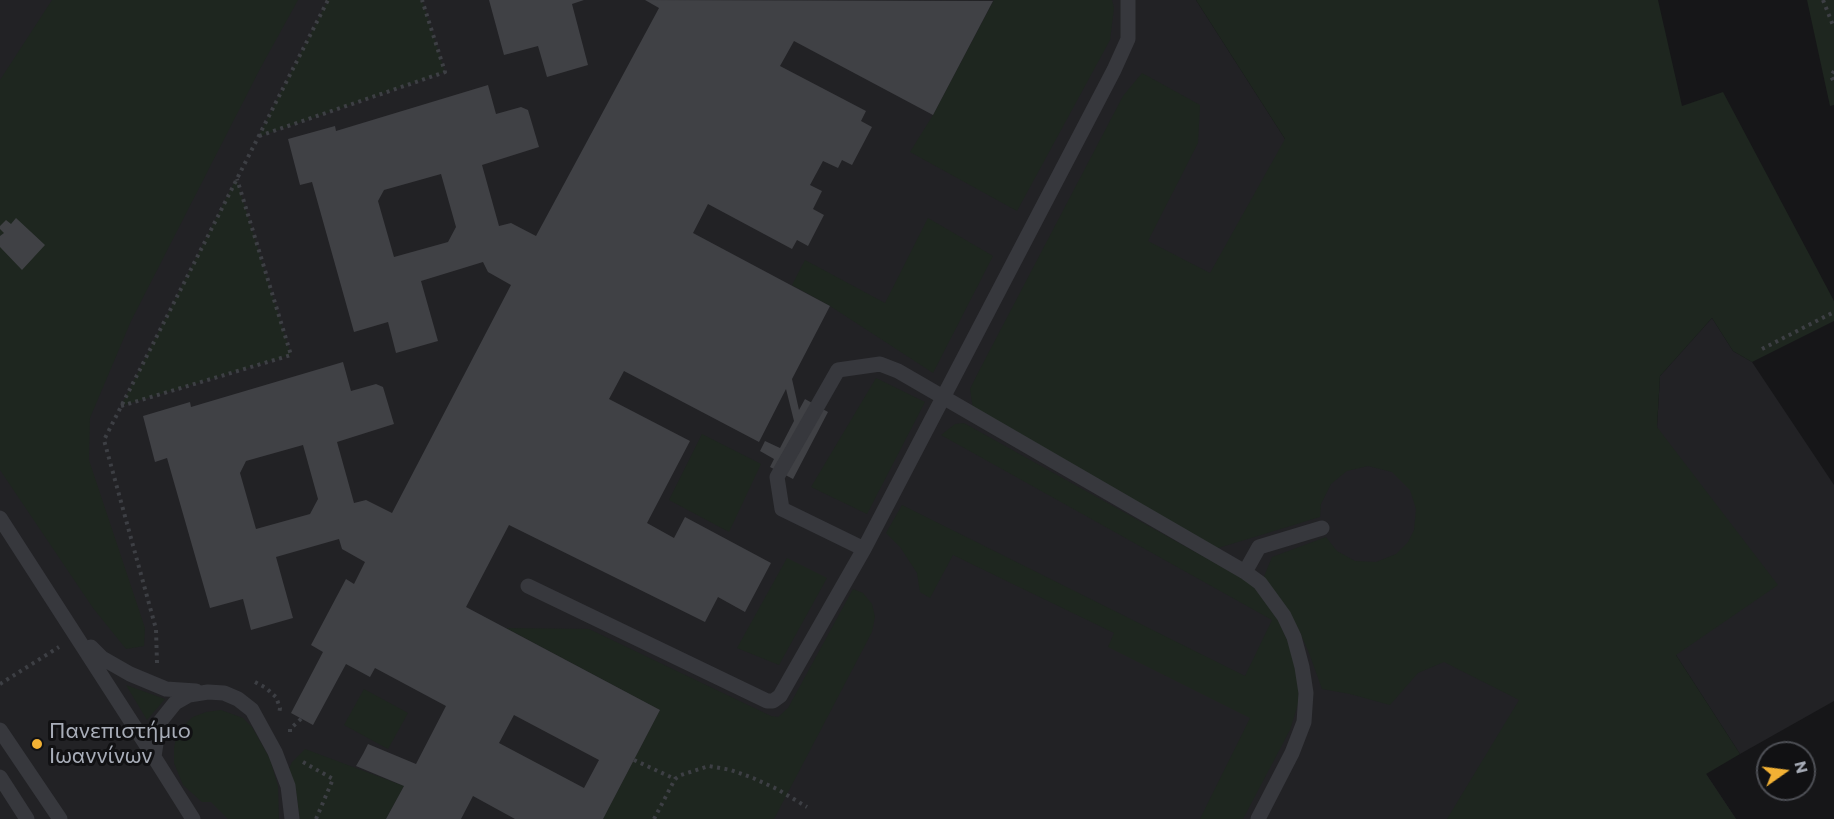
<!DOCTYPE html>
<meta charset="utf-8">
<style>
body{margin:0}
#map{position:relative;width:1834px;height:819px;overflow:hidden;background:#161618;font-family:Commissioner,sans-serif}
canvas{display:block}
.north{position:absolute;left:1756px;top:741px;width:60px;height:60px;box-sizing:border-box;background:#111113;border:2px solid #4d4f55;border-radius:50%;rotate:76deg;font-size:16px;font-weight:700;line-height:24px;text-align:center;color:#a8adb8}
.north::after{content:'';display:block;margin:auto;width:21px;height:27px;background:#f2b134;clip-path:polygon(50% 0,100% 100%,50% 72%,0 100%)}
</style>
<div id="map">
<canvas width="1834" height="819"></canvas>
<div class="north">N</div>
</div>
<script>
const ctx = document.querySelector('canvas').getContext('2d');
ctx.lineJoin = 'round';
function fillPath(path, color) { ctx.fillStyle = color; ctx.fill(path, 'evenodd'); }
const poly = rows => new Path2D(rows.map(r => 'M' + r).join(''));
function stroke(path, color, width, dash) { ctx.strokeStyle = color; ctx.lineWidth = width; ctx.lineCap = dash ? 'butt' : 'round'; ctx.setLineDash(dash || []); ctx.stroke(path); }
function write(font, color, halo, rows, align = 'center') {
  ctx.font = font + ' Commissioner,sans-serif'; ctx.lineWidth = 6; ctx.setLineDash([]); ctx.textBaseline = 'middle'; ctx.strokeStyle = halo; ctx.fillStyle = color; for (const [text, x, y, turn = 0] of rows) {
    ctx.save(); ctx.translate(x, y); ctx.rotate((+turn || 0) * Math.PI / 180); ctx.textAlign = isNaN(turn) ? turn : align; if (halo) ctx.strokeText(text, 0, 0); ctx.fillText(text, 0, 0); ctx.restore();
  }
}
fillPath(poly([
 [0,0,1196,0,1285,139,1736,819,0,819],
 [1712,318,1733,351,1752,362,1834,485,1834,701,1740,754,1676,655,1657,427,1660,376]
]), '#222225');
fillPath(poly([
 [52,0,298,0,261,67,131,321,90,418,89,460,145,628,144,646,126,649,93,608,0,470,0,80],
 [328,0,422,0,445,72,258,137],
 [994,0,1112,0,1114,8,1110,40,1017,211,910,152,933,115],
 [1196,0,1658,0,1682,106,1723,92,1834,301,1834,321,1752,362,1733,351,1712,318,1660,376,1657,427,1778,585,1676,655,1740,754,1706,774,1736,819,1447,819,1519,700,1444,662,1418,673,1390,705,1350,694,1322,689,1309,653,1298,628,1263,579,1272,557,1326,537,1337,551,1355,561,1376,562,1396,554,1408,542,1414,530,1416,509,1410,490,1392,472,1368,466,1347,471,1331,484,1321,504,1320,517,1215,549,973,409,970,389,980,369,1123,96,1142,73,1200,105,1198,143,1148,241,1210,273,1285,139],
 [1807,0,1834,0,1834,105,1830,106],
 [236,178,291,355,121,406,236,179],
 [928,218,993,256,933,373,830,306,792,285,805,260,885,303],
 [876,378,925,402,867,514,811,487],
 [964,423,1249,582,1264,599,1279,622,1293,653,1300,677,1298,704,1290,730,1243,819,1200,819,1250,718,1108,647,1114,633,953,555,930,598,920,592,917,573,900,547,886,533,902,505,1245,676,1272,620,941,435,955,424],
 [702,434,761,464,729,532,669,500],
 [787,558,827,578,779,665,737,648],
 [853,589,863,593,872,604,875,617,872,632,774,819,603,819,660,710,506,628,589,629,771,716,778,717,788,708],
 [126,685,165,699,147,720],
 [364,689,408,713,388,749,344,725],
 [221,710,243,718,252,727,270,759,278,786,279,819,228,819,211,802,202,802,183,785,174,763,174,748,176,738,184,725,193,717,206,712],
 [305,749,404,786,386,819,300,819,296,792,288,771,292,762]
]), '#1e261f');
fillPath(poly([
 [489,0,584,0,572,4,588,65,547,77,538,46,504,55],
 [645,0,993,1,933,115,794,41,780,66,866,111,861,121,872,127,852,165,842,160,838,168,823,161,810,185,822,191,813,209,824,215,808,246,797,240,792,249,708,204,693,233,830,306,792,379,799,410,805,399,828,412,793,479,770,467,774,459,760,451,765,441,780,448,794,421,786,389,759,442,624,371,609,399,690,441,647,523,674,538,685,517,771,563,745,612,718,597,705,622,509,525,466,607,660,710,603,819,515,819,473,796,461,819,386,819,404,786,356,766,363,754,368,744,416,764,446,706,375,668,370,677,346,664,313,725,291,713,323,652,311,645,346,579,354,584,365,562,342,549,339,539,276,557,293,618,251,630,243,599,210,608,167,458,155,462,143,416,190,402,191,407,343,362,351,391,376,384,383,387,394,424,337,442,354,503,366,500,392,513,511,285,488,272,483,262,421,281,438,341,396,353,388,322,354,332,312,182,300,185,288,139,335,126,336,131,488,85,496,114,521,107,528,110,539,147,482,165,499,226,511,223,536,236,659,8],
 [441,174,456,227,448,242,394,257,378,201,384,190],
 [303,445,318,499,310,514,256,529,240,473,246,461],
 [514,715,599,760,584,788,499,743],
 [16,218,45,245,22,270,0,247,0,236,4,233,0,229,0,226,6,220,11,224]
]), '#404145');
stroke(poly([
 [1823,0,1834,28],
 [1834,71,1831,76,1834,82],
 [259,136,445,72,422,0],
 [1762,349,1834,312],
 [121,406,291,355,237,179],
 [157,663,156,629,104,440,328,0],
 [255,682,266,688,276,697,280,708,279,714],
 [0,684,59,647],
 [290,732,290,729,302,718],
 [634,760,675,779],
 [303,762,333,779,316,819],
 [654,819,675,779,681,775,709,766,731,770,753,778,777,789,807,807]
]), '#3d3f44', 4, [3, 4.5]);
stroke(poly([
 [0,518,154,757],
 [864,549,782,509,777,477,838,370,880,364,898,371,1245,572,1260,583,1284,616,1294,637,1302,667,1306,693,1304,722,1292,753,1258,819],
 [1245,572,1259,547,1322,528],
 [528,586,767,701,773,701,780,696,864,549,1114,70,1128,39,1128,0],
 [91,647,102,658,130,674,166,689,196,691],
 [0,730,60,819],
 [0,777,27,819],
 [193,819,154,757,159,723,175,703,189,695,208,692,224,693,238,699,252,710,275,752,288,786,292,819]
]), '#37383d', 15);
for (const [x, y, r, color] of [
 [37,744,6,"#f2b134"]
]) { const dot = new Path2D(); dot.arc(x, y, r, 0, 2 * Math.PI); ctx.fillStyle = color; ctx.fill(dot); stroke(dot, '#111113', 2); }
write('22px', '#a8adb8', '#111113', [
 ["Πανεπιστήμιο",49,731],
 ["Ιωαννίνων",49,756]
], 'left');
</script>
